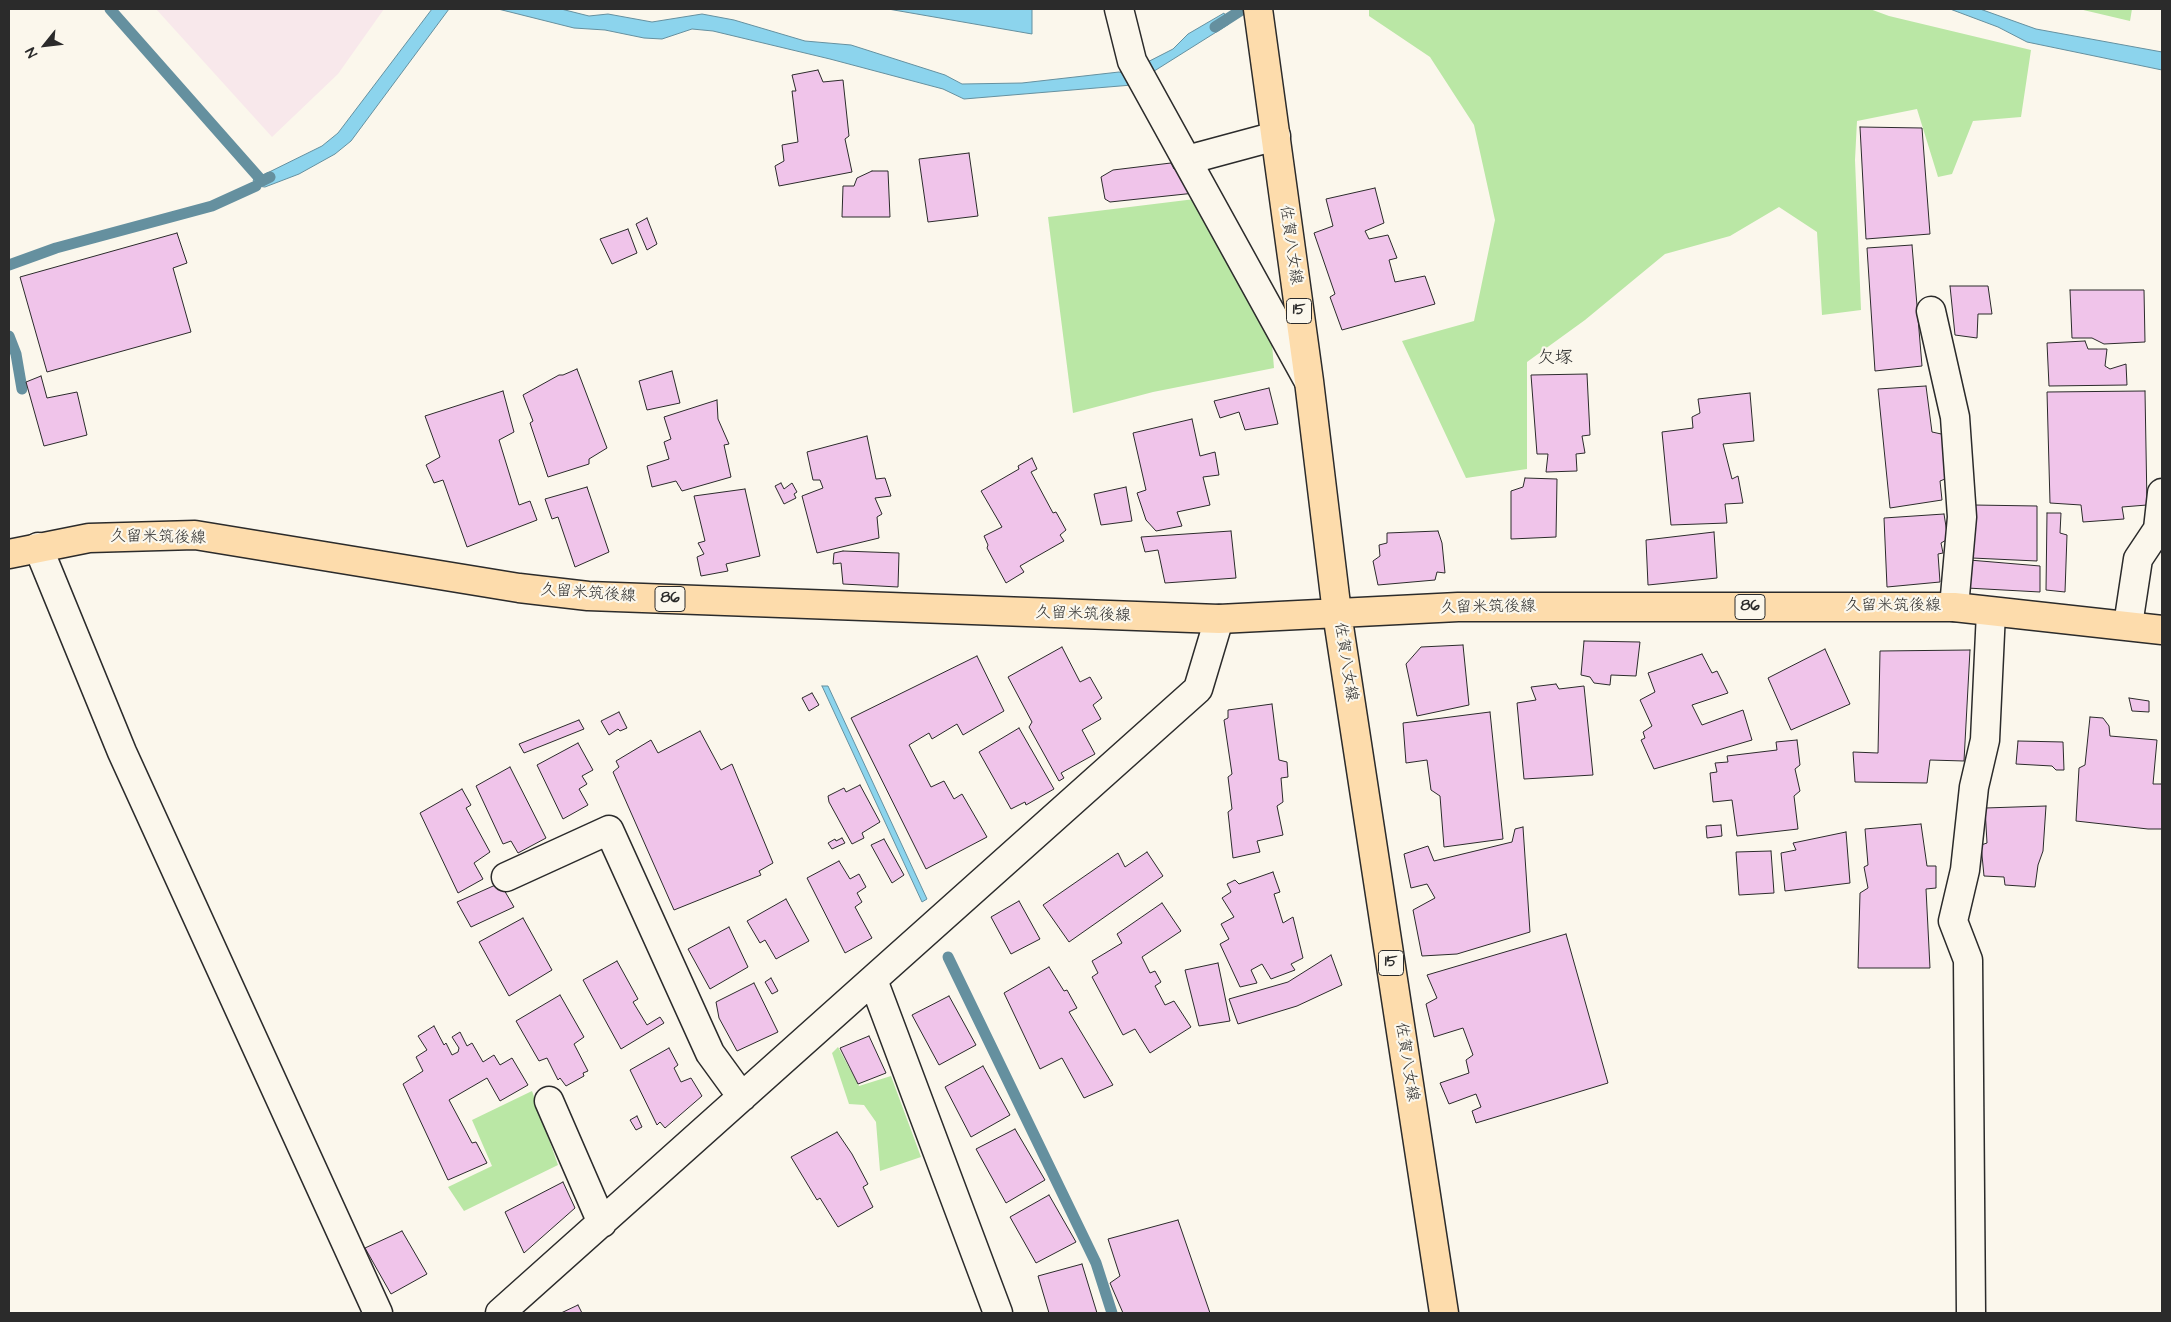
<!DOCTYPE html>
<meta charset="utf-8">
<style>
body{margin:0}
#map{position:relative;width:2171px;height:1322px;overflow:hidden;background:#fbf7ec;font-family:"Architects Daughter",sans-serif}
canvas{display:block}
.frame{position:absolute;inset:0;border:10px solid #2b2b2b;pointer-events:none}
.north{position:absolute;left:20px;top:20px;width:50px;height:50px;-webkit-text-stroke:4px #fbf7ec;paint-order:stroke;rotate:241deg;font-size:14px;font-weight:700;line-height:20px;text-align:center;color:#2b2b2b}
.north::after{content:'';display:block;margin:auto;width:18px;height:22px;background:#2b2b2b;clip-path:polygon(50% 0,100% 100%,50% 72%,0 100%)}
</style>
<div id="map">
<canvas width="2171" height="1322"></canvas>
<div class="frame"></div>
<div class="north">N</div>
</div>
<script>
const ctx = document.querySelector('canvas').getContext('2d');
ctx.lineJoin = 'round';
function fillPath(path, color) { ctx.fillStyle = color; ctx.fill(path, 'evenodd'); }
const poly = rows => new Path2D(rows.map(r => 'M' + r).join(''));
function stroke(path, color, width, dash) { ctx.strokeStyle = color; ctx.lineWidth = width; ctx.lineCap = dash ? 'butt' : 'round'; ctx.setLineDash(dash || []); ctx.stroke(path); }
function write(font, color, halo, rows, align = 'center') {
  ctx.font = font + ' "Architects Daughter","Klee One",sans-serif'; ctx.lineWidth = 4.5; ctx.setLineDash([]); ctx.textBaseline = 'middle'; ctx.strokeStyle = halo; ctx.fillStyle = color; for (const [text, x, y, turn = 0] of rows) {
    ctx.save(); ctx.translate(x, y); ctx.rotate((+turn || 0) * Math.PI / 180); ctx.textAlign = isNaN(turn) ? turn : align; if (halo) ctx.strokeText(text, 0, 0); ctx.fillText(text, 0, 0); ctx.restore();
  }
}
fillPath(poly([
 [156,9,384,9,338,74,272,137]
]), '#f8e8eb');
fillPath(poly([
 [1369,9,1870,9,1889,16,2031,50,2021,117,1973,121,1952,174,1938,177,1917,109,1857,121,1855,160,1861,310,1822,315,1817,232,1779,207,1730,236,1665,254,1585,320,1527,362,1527,469,1466,478,1402,341,1474,321,1495,220,1474,125,1430,57,1369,16],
 [2079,9,2132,9,2130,21],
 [1195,199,1271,332,1274,368,1153,392,1073,413,1048,217],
 [838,1047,859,1086,891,1076,921,1157,880,1171,876,1122,864,1105,849,1104,832,1053],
 [532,1091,558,1165,464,1211,448,1187,492,1166,472,1120]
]), '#bae7a5');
const water = poly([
 [432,9,449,9,351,141,335,154,299,174,265,187,256,186,253,180,322,146,338,133,432,9],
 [498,9,561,9,589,16,608,14,652,22,702,14,734,20,805,41,851,45,945,75,962,84,1022,83,1119,72,1126,73,1173,49,1188,34,1224,13,1229,24,1132,85,964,99,943,89,830,59,713,31,692,29,662,39,644,38,605,30,574,28,498,9],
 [888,9,1032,9,1032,34,888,9],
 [1950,9,1980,9,2036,29,2162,52,2162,70,2027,42,1998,27,1950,9],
 [822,686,828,686,927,899,922,902,822,686]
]);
fillPath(water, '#8cd4ed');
stroke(water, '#65909f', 1);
stroke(poly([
 [110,9,262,181,270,177],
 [1215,27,1243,9],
 [9,265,56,248,212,206,256,186],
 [9,336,16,354,22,389],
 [948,957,1096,1263,1112,1313]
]), '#65909f', 11);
const building = poly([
 [818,70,823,82,843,80,849,136,845,139,852,172,779,186,775,166,784,161,782,145,798,142,792,91,796,91,792,75,818,70],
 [1860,127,1922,128,1930,234,1866,239,1860,127],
 [969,153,978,216,928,222,919,159,969,153],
 [1171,163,1174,169,1181,169,1195,193,1110,202,1105,199,1101,177,1113,170,1171,163],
 [872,171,888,171,890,217,842,217,843,186,854,186,857,178,872,171],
 [1375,188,1384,223,1365,231,1369,239,1388,235,1397,258,1389,260,1395,282,1425,276,1435,304,1342,330,1330,297,1335,294,1314,233,1333,226,1326,199,1375,188],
 [647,218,657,244,647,250,636,224,647,218],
 [628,229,637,253,612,264,600,239,628,229],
 [177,233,187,263,173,268,191,332,47,372,20,277,177,233],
 [1912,245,1922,366,1875,371,1867,248,1912,245],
 [1950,286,1988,286,1992,314,1978,314,1977,338,1955,335,1950,286],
 [2070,290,2144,290,2145,342,2104,344,2092,338,2072,338,2070,290],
 [2085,341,2088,349,2107,349,2105,366,2110,369,2126,364,2127,385,2049,386,2047,343,2085,341],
 [577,369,607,448,589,459,589,464,548,477,530,423,533,421,523,395,559,375,563,375,577,369],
 [672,371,680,403,647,410,639,381,672,371],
 [1587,374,1590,435,1582,436,1585,453,1576,454,1577,471,1546,472,1548,454,1537,454,1531,375,1587,374],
 [41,376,47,398,77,392,87,435,44,446,26,382,41,376],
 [1926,386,1932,432,1946,435,1950,477,1940,481,1942,500,1890,508,1878,389,1926,386],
 [1269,388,1278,424,1245,430,1239,412,1220,418,1214,401,1269,388],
 [503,391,514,432,499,440,519,505,530,501,537,520,467,547,443,480,434,483,426,465,440,457,425,416,503,391],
 [2145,391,2147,505,2122,507,2124,519,2083,522,2081,505,2050,503,2047,392,2145,391],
 [1750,393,1754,441,1723,444,1732,479,1738,476,1743,503,1725,504,1727,523,1671,525,1662,432,1693,428,1692,417,1700,413,1698,399,1750,393],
 [717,400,718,419,729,444,724,445,731,477,682,491,676,481,652,487,647,466,669,459,664,442,671,439,664,417,717,400],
 [1192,419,1200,456,1215,452,1219,475,1203,477,1210,505,1177,512,1182,526,1156,531,1146,520,1137,493,1146,490,1133,433,1192,419],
 [867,436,876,479,885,478,891,496,875,498,882,514,877,517,879,538,817,553,802,496,823,488,820,480,813,480,807,452,867,436],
 [1032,458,1037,469,1031,472,1053,513,1056,512,1066,530,1060,535,1064,541,1020,566,1024,572,1006,583,987,548,988,545,984,536,1002,527,981,491,1019,469,1018,466,1032,458],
 [1525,478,1557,479,1556,537,1511,539,1511,491,1523,487,1525,478],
 [781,483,784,489,792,483,797,492,794,494,796,498,784,504,775,486,781,483],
 [587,487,609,552,575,567,558,517,552,519,545,499,587,487],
 [1126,487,1132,521,1101,525,1094,494,1126,487],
 [745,489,760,556,726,564,728,571,701,576,697,557,704,554,698,543,705,541,694,496,745,489],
 [1973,505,2037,506,2037,561,1972,558,1973,505],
 [2047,513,2061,513,2060,533,2067,535,2065,592,2046,590,2047,513],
 [1944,514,1948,539,1941,543,1943,553,1938,554,1940,582,1887,587,1884,518,1944,514],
 [1231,531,1236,578,1165,583,1158,550,1145,552,1141,537,1231,531],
 [1438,531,1442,543,1445,573,1437,572,1435,580,1378,585,1373,561,1380,556,1379,545,1387,543,1387,533,1438,531],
 [1714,532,1717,578,1648,585,1646,540,1714,532],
 [843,551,899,553,898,587,843,584,841,563,833,564,834,553,843,551],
 [1969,560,2040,566,2040,592,1967,588,1969,560],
 [1584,641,1640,642,1636,676,1611,675,1610,685,1594,683,1590,677,1581,675,1584,641],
 [1463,645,1469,705,1417,716,1406,664,1421,647,1463,645],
 [1062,647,1080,682,1090,677,1102,698,1093,705,1101,719,1082,730,1095,754,1061,773,1064,778,1059,781,1029,727,1032,722,1008,677,1062,647],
 [1825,649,1850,704,1791,730,1768,678,1825,649],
 [1970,650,1964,761,1930,760,1927,783,1855,782,1853,752,1878,753,1880,651,1970,650],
 [1702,654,1712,673,1717,671,1728,693,1692,705,1702,725,1743,710,1752,740,1654,769,1641,740,1645,738,1643,732,1652,726,1640,700,1655,692,1648,673,1702,654],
 [977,656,1004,711,963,735,957,724,932,739,929,733,909,745,931,787,944,781,954,799,962,794,987,837,926,869,851,718,977,656],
 [1556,684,1559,689,1584,686,1593,775,1524,779,1517,703,1536,700,1531,687,1556,684],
 [812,693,819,705,809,711,802,698,812,693],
 [2129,698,2149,701,2149,712,2132,711,2129,698],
 [1272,704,1279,760,1287,762,1288,777,1281,778,1283,802,1277,806,1283,835,1257,841,1260,852,1233,858,1228,812,1232,809,1228,777,1232,774,1224,720,1228,718,1228,710,1272,704],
 [619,712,627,728,620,731,618,729,609,735,601,721,619,712],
 [1490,712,1503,839,1444,847,1440,796,1431,790,1427,760,1406,763,1403,723,1490,712],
 [2090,717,2103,718,2109,726,2110,736,2157,740,2153,784,2162,784,2162,829,2148,829,2076,821,2079,768,2085,765,2090,717],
 [579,720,584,729,524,753,519,744,579,720],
 [1019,728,1054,789,1026,805,1025,802,1011,809,979,752,1019,728],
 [700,731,721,770,732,764,773,863,759,871,761,875,674,910,613,772,619,767,616,761,651,740,658,753,700,731],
 [1797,740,1800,765,1795,769,1800,791,1794,796,1798,829,1737,836,1732,800,1713,802,1710,773,1717,772,1715,763,1728,762,1727,756,1777,750,1776,742,1797,740],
 [2018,741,2063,742,2064,770,2056,770,2052,766,2016,764,2018,741],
 [578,743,593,770,582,776,587,784,579,789,588,805,563,819,537,765,578,743],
 [510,767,546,838,518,853,511,841,503,844,476,786,510,767],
 [860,785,880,822,862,833,864,838,852,844,829,802,828,796,844,788,846,792,860,785],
 [462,789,471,805,466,808,490,852,474,863,483,879,458,893,420,813,462,789],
 [2046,806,2043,851,2038,865,2035,887,2005,885,2004,877,1984,876,1981,845,1987,843,1985,808,2046,806],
 [1921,824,1927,866,1936,866,1936,888,1926,889,1930,968,1858,968,1860,893,1868,888,1864,867,1868,865,1865,829,1921,824],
 [1721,825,1722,836,1707,838,1706,826,1721,825],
 [1523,827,1530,932,1457,954,1422,956,1413,910,1435,898,1427,884,1411,888,1404,854,1428,846,1434,861,1512,842,1515,829,1523,827],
 [1846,832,1850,883,1785,891,1781,853,1796,850,1793,843,1846,832],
 [842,838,845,843,832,849,828,843,835,839,836,841,842,838],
 [884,839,904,875,892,883,871,845,884,839],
 [1771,851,1774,893,1739,895,1736,852,1771,851],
 [1147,852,1163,876,1069,942,1043,905,1118,853,1125,867,1147,852],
 [839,861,850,879,859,874,866,887,857,893,862,902,855,907,872,938,845,953,807,878,839,861],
 [1273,872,1280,892,1274,894,1283,923,1293,917,1303,958,1291,964,1295,970,1271,979,1262,964,1251,970,1257,983,1240,987,1220,944,1229,939,1221,924,1234,917,1222,898,1231,892,1227,884,1235,880,1239,884,1273,872],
 [500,883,514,907,471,927,457,902,500,883],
 [786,899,809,941,776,959,765,940,760,943,747,921,786,899],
 [1019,901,1040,939,1011,954,991,917,1019,901],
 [1162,903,1181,931,1142,957,1150,973,1155,971,1161,982,1155,986,1165,1005,1174,1001,1191,1027,1150,1053,1135,1029,1123,1035,1092,977,1098,973,1092,961,1122,943,1117,934,1162,903],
 [523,918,552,970,509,996,479,942,523,918],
 [729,927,748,967,710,989,688,949,729,927],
 [1566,934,1608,1083,1476,1123,1472,1111,1481,1107,1476,1094,1449,1104,1440,1083,1469,1073,1466,1060,1473,1055,1463,1028,1434,1037,1426,1004,1437,998,1427,975,1566,934],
 [1331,955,1342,985,1297,1006,1238,1024,1229,999,1288,982,1331,955],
 [617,961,638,999,633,1002,647,1025,660,1017,664,1023,621,1049,583,980,617,961],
 [1218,963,1230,1021,1199,1026,1185,970,1218,963],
 [1049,967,1064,991,1067,990,1077,1008,1069,1012,1113,1085,1084,1098,1062,1058,1040,1069,1004,993,1049,967],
 [771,978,778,991,772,994,765,982,771,978],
 [754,983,778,1032,737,1051,719,1018,716,1002,754,983],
 [560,995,584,1037,574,1044,588,1071,583,1073,584,1076,566,1086,560,1078,558,1080,547,1058,539,1061,516,1021,560,995],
 [949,996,976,1045,939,1065,912,1015,949,996],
 [434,1026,444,1045,446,1043,452,1055,458,1052,459,1048,452,1037,460,1032,467,1046,472,1043,483,1062,494,1055,500,1065,512,1058,528,1085,500,1101,487,1078,449,1100,472,1143,476,1142,487,1163,448,1180,403,1084,423,1071,416,1057,427,1050,418,1036,434,1026],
 [869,1036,886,1073,858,1084,840,1048,869,1036],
 [669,1048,678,1065,674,1068,681,1082,691,1078,702,1096,665,1128,660,1122,657,1125,630,1070,669,1048],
 [983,1066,1010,1115,971,1137,945,1087,983,1066],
 [637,1116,642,1127,636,1130,630,1120,637,1116],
 [1015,1129,1045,1180,1006,1203,976,1149,1015,1129],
 [837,1132,852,1154,868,1184,863,1187,873,1207,838,1227,820,1198,817,1200,791,1157,837,1132],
 [563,1182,575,1208,524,1253,505,1212,563,1182],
 [1049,1195,1076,1242,1036,1263,1010,1217,1049,1195],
 [1178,1220,1210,1313,1123,1313,1110,1283,1120,1276,1108,1239,1178,1220],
 [402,1231,427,1274,391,1294,365,1248,402,1231],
 [1082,1264,1097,1313,1049,1313,1038,1276,1082,1264],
 [578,1305,582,1313,561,1313,578,1305]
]);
fillPath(building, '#f0c4ea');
stroke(building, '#2b2b2b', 1);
const minor = poly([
 [1119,9,1132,61,1308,380],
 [1187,160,1276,136],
 [1931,311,1955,417,1962,517,1954,607],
 [38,547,122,752,378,1313],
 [2128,625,2138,559,2158,529,2162,493],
 [506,877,609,830,710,1053,742,1097],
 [873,980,998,1313],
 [549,1101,602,1223],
 [500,1313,1198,689,1219,619],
 [1971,1313,1968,960,1953,921,1965,870,1974,787,1985,740,1991,612]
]);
const major = poly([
 [1258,9,1309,381,1337,613,1444,1313],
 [9,554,89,538,195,535,519,588,588,596,1219,619,1458,607,1954,607,2162,630]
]);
stroke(minor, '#2b2b2b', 31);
stroke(major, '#2b2b2b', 31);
stroke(minor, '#fbf7ec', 28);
stroke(major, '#fddcac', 28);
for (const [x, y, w] of [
 [1299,311,25],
 [670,599,30],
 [1750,607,30],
 [1391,963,25]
]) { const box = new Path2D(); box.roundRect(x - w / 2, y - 12.5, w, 25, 4); ctx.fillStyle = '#fbf7ec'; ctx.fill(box); stroke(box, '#2b2b2b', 1); }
write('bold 15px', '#2b2b2b', null, [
 ["15",1299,311],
 ["86",670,599],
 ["86",1750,607],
 ["15",1391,963]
]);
write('16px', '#2b2b2b', '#fbf7ec', [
 ["佐賀八女線",1290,245,82],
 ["久留米筑後線",158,538,1],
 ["久留米筑後線",588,594,4],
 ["久留米筑後線",1893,607],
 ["久留米筑後線",1488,608,-1],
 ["久留米筑後線",1083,615,2],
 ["佐賀八女線",1345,662,81],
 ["佐賀八女線",1406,1062,81]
]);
write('18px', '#2b2b2b', '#fbf7ec', [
 ["欠塚",1555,359]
]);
</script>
